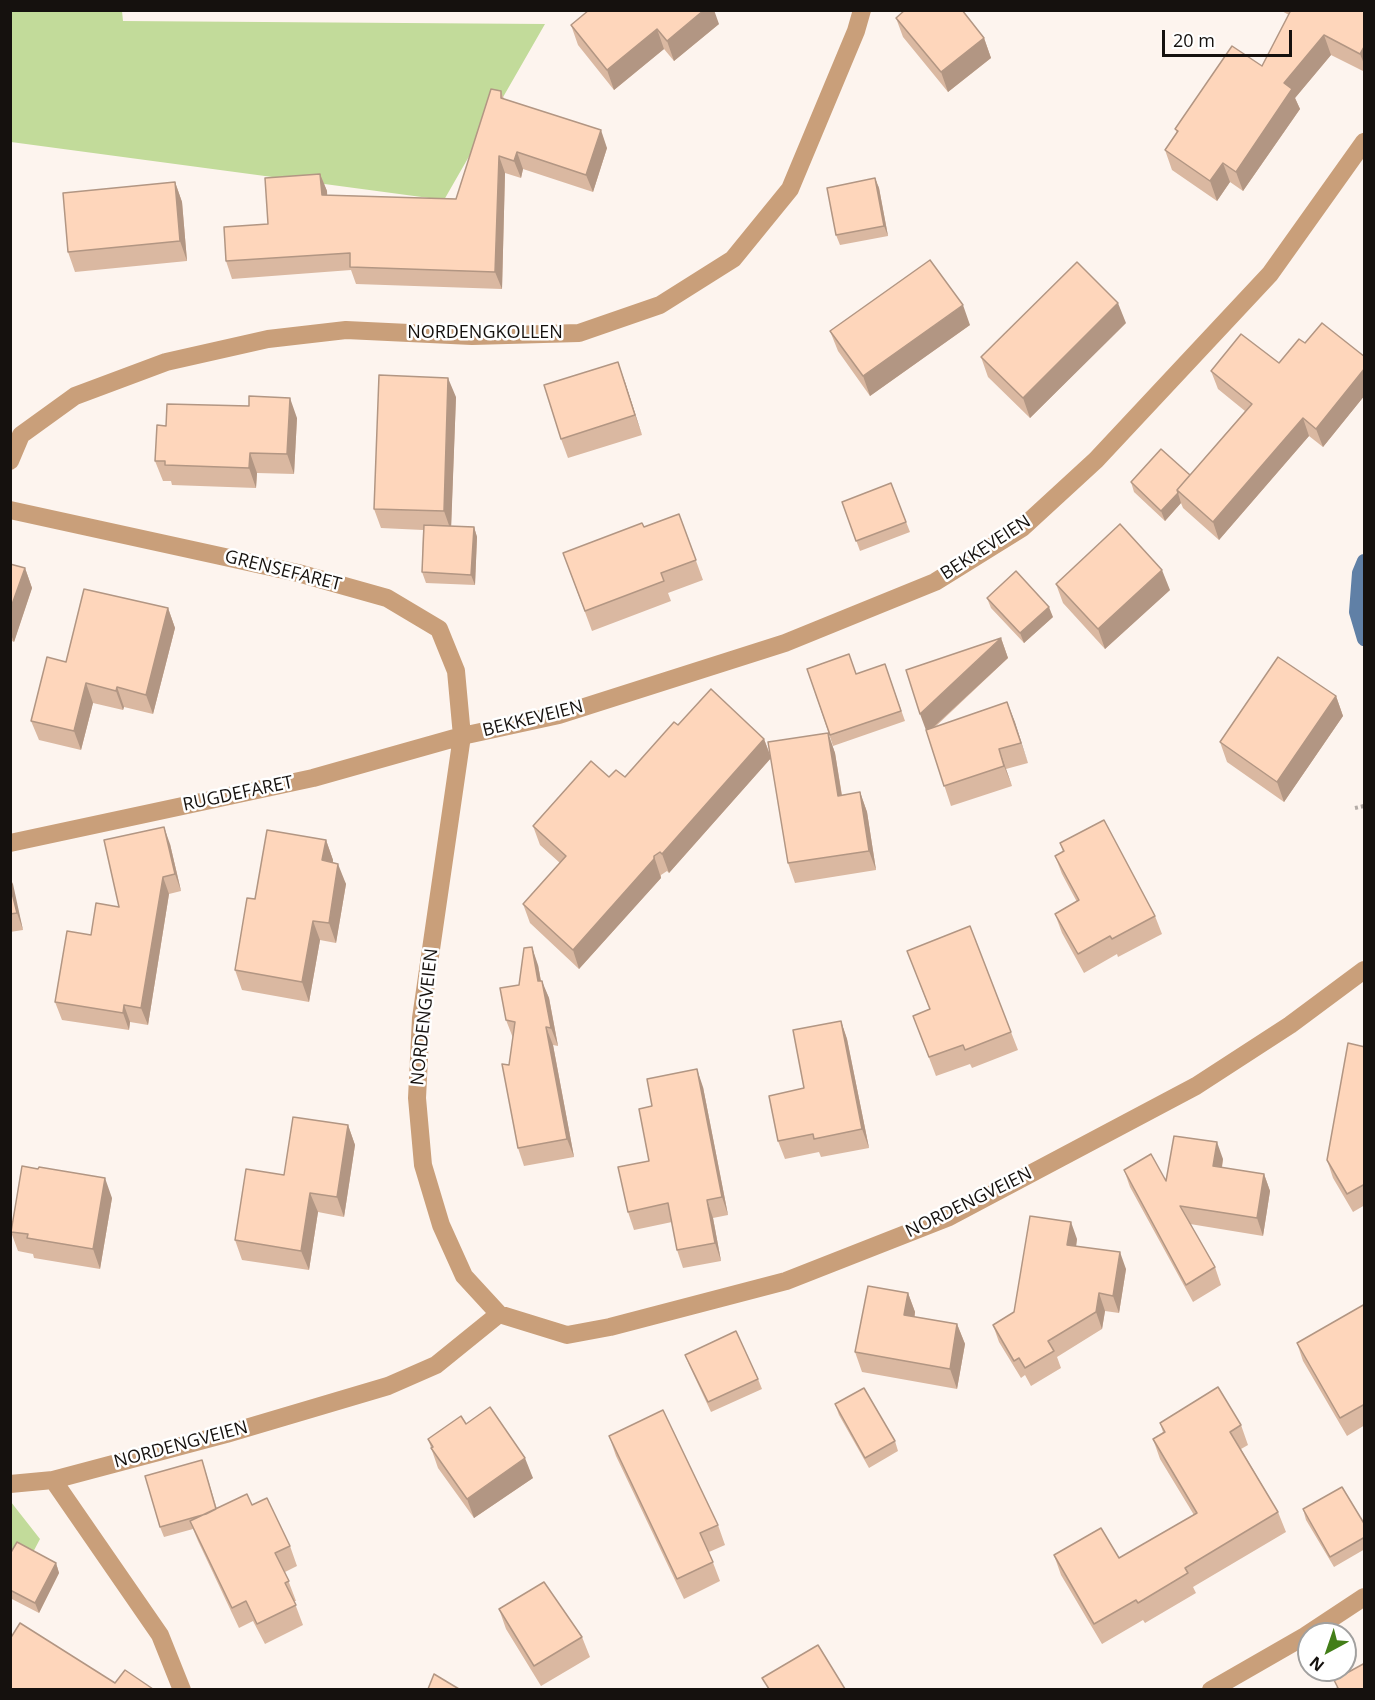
<!DOCTYPE html>
<style>
body{margin:0}
#map{position:relative;width:1375px;height:1700px;overflow:hidden;background:#fdf4ee;font-family:"Open Sans",sans-serif}
canvas{display:block}
.frame{position:absolute;inset:0;border:12px solid #15110e;pointer-events:none}
.north{position:absolute;left:1297px;top:1622px;width:60px;height:60px;box-sizing:border-box;background:#fff;border:2px solid #a1a09f;border-radius:50%;rotate:220deg;font-size:16px;font-weight:700;line-height:24px;text-align:center;color:#15110e}
.north::after{content:'';display:block;margin:auto;width:21px;height:27px;background:#437e18;clip-path:polygon(50% 0,100% 100%,50% 72%,0 100%)}
.scale{position:absolute;left:1162px;top:30px;width:130px;height:27px;box-sizing:border-box;border:3px solid #15110e;border-top:0;padding-left:8px;font-size:18px;line-height:21px;white-space:nowrap;color:#15110e;-webkit-text-stroke:4px #fff;paint-order:stroke}
</style>
<div id="map">
<canvas width="1375" height="1700"></canvas>
<div class="frame"></div>
<div class="north">N</div>
<div class="scale">20 m</div>
</div>
<script>
const ctx = document.querySelector('canvas').getContext('2d');
ctx.lineJoin = 'round';
function fillPath(path, color) { ctx.fillStyle = color; ctx.fill(path, 'evenodd'); }
const poly = rows => new Path2D(rows.map(r => 'M' + r).join(''));
function stroke(path, color, width, dash) { ctx.strokeStyle = color; ctx.lineWidth = width; ctx.lineCap = dash ? 'butt' : 'round'; ctx.setLineDash(dash || []); ctx.stroke(path); }
function write(font, color, halo, rows, align = 'center') {
  ctx.font = font + ' "Open Sans",sans-serif'; ctx.lineWidth = 5; ctx.setLineDash([]); ctx.textBaseline = 'middle'; ctx.strokeStyle = halo; ctx.fillStyle = color; for (const [text, x, y, turn = 0] of rows) {
    ctx.save(); ctx.translate(x, y); ctx.rotate((+turn || 0) * Math.PI / 180); ctx.textAlign = isNaN(turn) ? turn : align; if (halo) ctx.strokeText(text, 0, 0); ctx.fillText(text, 0, 0); ctx.restore();
  }
}
fillPath(poly([
 [11,11,122,11,123,21,545,24,444,200,11,142],
 [11,1502,40,1539,11,1594]
]), '#c2db9a');
stroke(poly([
 [1364,561,1359,573,1356,612,1364,639]
]), '#6080a6', 14);
stroke(poly([
 [1355,808,1364,806]
]), '#b4aca7', 4, [3, 3]);
stroke(poly([
 [10,461,21,435,75,396,166,362,268,339,346,330,472,336,579,333,660,305,733,259,790,189,856,31,862,10],
 [10,510,298,573,387,598,439,629,456,671,462,736,421,1018,417,1098,423,1165,441,1225,464,1276,499,1314,567,1335,610,1327,786,1281,949,1217,1196,1086,1290,1025,1364,970],
 [10,843,313,778,462,736,559,715,785,643,935,582,1022,528,1096,460,1270,274,1364,142],
 [53,1480,160,1635,182,1690],
 [10,1484,53,1480,226,1434,388,1386,436,1365,499,1314],
 [1211,1690,1305,1636,1364,1597]
]), '#c99f7a', 18);
fillPath(poly([
 [1280,10,1365,10,1365,72,1331,55,1295,98,1300,109,1243,191,1230,182,1217,201,1172,170,1165,150,1177,133,1175,129,1262,66,1289,15],
 [896,18,984,38,991,58,948,92,903,37],
 [719,24,674,61,664,49,614,90,578,45,571,25],
 [501,91,504,99,607,148,593,192,523,169,521,178,505,173,502,289,356,284,351,270,232,279,226,261,268,224,320,174,327,191,327,195,456,199],
 [875,178,879,188,888,236,840,245,836,235],
 [175,182,182,202,187,261,75,272,68,252],
 [1126,323,1030,418,988,377,981,357],
 [970,325,870,396,838,351,830,331],
 [1305,343,1365,357,1365,395,1323,447,1309,436,1219,540,1183,508,1181,503,1165,521,1134,492,1131,482,1190,475,1245,411,1218,389,1211,371,1279,363],
 [625,382,642,435,568,458,561,439],
 [456,397,451,526,474,527,477,537,475,585,426,583,422,572,423,530,381,528,374,509],
 [297,418,294,474,257,473,256,488,172,485,171,481,163,481,155,461,166,426],
 [891,483,910,532,860,551,842,502],
 [679,514,703,580,668,593,671,601,592,631,563,553,644,527],
 [10,564,25,568,32,588,14,642,10,640],
 [1056,584,1170,590,1105,649,1063,603],
 [987,598,1053,617,1024,643,991,608],
 [168,608,175,628,153,714,124,707,123,710,93,703,81,750,39,740,31,721,66,662],
 [1001,638,1008,658,934,728,1007,702,1028,763,1006,769,1012,786,951,806,926,730],
 [885,664,905,721,833,746,807,669,856,674],
 [1336,696,1343,716,1284,802,1227,762,1220,742],
 [678,725,764,739,771,757,828,733,835,753,842,795,860,792,867,812,876,870,795,883,788,863,771,758,669,873,667,871,661,875,661,878,579,969,530,923,523,904,560,863,540,845,533,826,609,777,625,777],
 [326,840,333,860,333,862,346,884,336,943,320,940,309,1002,242,990,235,970,255,899],
 [1060,843,1155,916,1162,934,1118,957,1117,954,1084,973,1062,933,1055,914,1077,902,1062,874,1055,856,1063,852],
 [170,844,181,891,169,894,148,1025,130,1022,129,1030,62,1020,55,1002,91,935,119,907],
 [10,878,23,930,10,932],
 [907,951,1011,1032,1018,1050,972,1068,970,1064,936,1076,913,1016,930,1010],
 [538,965,541,981,549,998,558,1046,553,1045,574,1157,524,1166,518,1148,509,1065,513,1038,506,1020,519,985],
 [841,1021,847,1039,869,1148,821,1157,819,1152,785,1159,778,1141,804,1088],
 [1365,1047,1365,1205,1353,1212,1333,1178,1327,1160],
 [703,1087,728,1215,713,1218,721,1261,683,1268,677,1250,672,1222,634,1230,628,1212,649,1161,652,1106],
 [348,1125,355,1145,344,1217,318,1212,309,1270,242,1260,235,1240,284,1175],
 [1223,1159,1222,1168,1264,1174,1270,1191,1263,1236,1190,1224,1215,1267,1221,1285,1193,1302,1130,1187,1124,1170,1166,1181],
 [112,1198,100,1269,34,1258,33,1254,18,1251,11,1232],
 [1077,1239,1076,1246,1126,1269,1119,1313,1105,1311,1102,1329,1057,1357,1061,1368,1031,1386,1025,1375,1021,1378,999,1342,993,1325,1014,1312],
 [908,1293,915,1312,915,1317,957,1324,965,1344,957,1389,862,1372,855,1352],
 [1365,1304,1365,1425,1347,1436,1303,1361,1297,1343],
 [685,1355,758,1379,762,1389,711,1412,689,1365],
 [835,1404,895,1441,898,1451,869,1468,839,1415],
 [1160,1423,1241,1425,1248,1445,1241,1449,1278,1512,1286,1532,1193,1587,1196,1593,1145,1623,1143,1620,1102,1644,1061,1575,1054,1555,1119,1558,1194,1515,1160,1459,1153,1439,1163,1432],
 [466,1424,533,1478,474,1518,438,1468,428,1439],
 [609,1436,718,1525,725,1545,709,1552,720,1581,684,1599,616,1456],
 [202,1460,217,1509,252,1505,290,1546,297,1566,285,1572,296,1601,294,1601,303,1625,265,1644,253,1621,239,1628,198,1541,193,1529,164,1537,160,1527],
 [1303,1509,1365,1525,1365,1549,1334,1567,1306,1520],
 [10,1554,56,1563,59,1573,39,1613,10,1598],
 [499,1609,582,1637,590,1657,541,1686,506,1629]
]), '#dab8a1');
fillPath(poly([
 [704,10,714,10,719,24,674,61,667,41],
 [657,29,664,49,614,90,607,70],
 [1324,35,1331,55,1295,98,1300,109,1243,191,1236,172,1284,83],
 [984,38,991,58,948,92,941,72],
 [1365,45,1365,66,1360,54],
 [601,130,607,148,593,192,586,175],
 [517,152,523,169,521,178,514,161],
 [499,156,505,173,502,289,495,272],
 [1223,163,1230,182,1217,201,1210,181],
 [320,174,327,191,328,212,322,195],
 [875,178,879,188,888,236,884,226],
 [175,182,182,202,187,261,180,241],
 [1118,303,1126,323,1030,418,1023,398],
 [963,305,970,325,870,396,863,376],
 [618,362,625,382,642,435,635,415],
 [1365,368,1365,395,1323,447,1316,429],
 [448,378,456,397,451,531,444,511],
 [290,398,297,418,294,474,287,454],
 [1303,418,1309,436,1219,540,1213,522],
 [250,453,257,473,256,488,249,468],
 [1178,493,1181,503,1165,521,1161,511],
 [474,527,477,537,475,585,471,575],
 [25,568,32,588,14,642,10,632,10,610],
 [1162,570,1170,590,1105,649,1098,629],
 [1049,607,1053,617,1024,643,1020,633],
 [168,608,175,628,153,714,146,695],
 [1001,638,1008,658,927,733,920,714],
 [86,683,93,703,81,750,74,731],
 [117,687,124,707,123,710,116,691],
 [1336,696,1343,716,1284,802,1277,782],
 [1007,702,1015,722,1028,763,1021,743],
 [828,733,835,753,845,816,838,796],
 [764,739,771,758,669,873,662,854],
 [999,749,1006,769,1012,786,1004,766],
 [860,792,867,812,876,870,869,851],
 [164,827,170,844,181,891,175,874],
 [326,840,333,860,330,880,322,860],
 [654,856,661,878,579,969,573,950],
 [338,864,346,884,336,943,329,923],
 [163,877,169,894,148,1025,141,1008],
 [10,878,13,884,23,930,17,913,10,885],
 [313,921,320,940,309,1002,302,982],
 [532,947,538,965,544,999,538,981],
 [542,981,549,998,558,1046,551,1028],
 [124,1005,130,1022,129,1030,123,1013],
 [841,1021,847,1039,869,1148,862,1129],
 [546,1027,553,1045,574,1157,567,1139],
 [697,1069,703,1087,728,1215,722,1197],
 [348,1125,355,1145,344,1217,337,1197],
 [1217,1142,1223,1159,1219,1184,1213,1166],
 [1264,1174,1270,1191,1263,1236,1257,1218],
 [105,1178,112,1198,100,1269,93,1249],
 [310,1193,318,1212,309,1270,301,1251],
 [707,1200,713,1218,721,1261,715,1243],
 [1071,1222,1077,1239,1074,1262,1067,1245],
 [1120,1252,1126,1269,1119,1313,1113,1296],
 [908,1293,915,1312,911,1335,904,1315],
 [1099,1293,1105,1311,1102,1329,1096,1312],
 [957,1324,965,1344,957,1389,950,1369],
 [525,1458,533,1478,474,1518,467,1499],
 [56,1563,59,1573,39,1613,35,1603]
]), '#b29683');
const building = poly([
 [589,10,704,10,667,41,657,29,607,70,571,25,589,10],
 [905,10,962,10,984,38,941,72,896,18,905,10],
 [1291,10,1365,10,1365,45,1360,54,1324,35,1284,83,1292,89,1236,172,1223,163,1210,181,1165,150,1178,131,1175,129,1232,46,1262,66,1291,10],
 [491,89,501,91,501,98,601,130,586,175,517,152,514,161,499,156,495,272,350,267,350,253,226,261,224,227,268,224,265,178,320,174,322,195,456,199,491,89],
 [875,178,884,226,836,235,827,188,875,178],
 [175,182,180,241,68,252,63,193,175,182],
 [930,260,963,305,863,376,830,331,930,260],
 [1077,262,1118,303,1023,398,981,357,1077,262],
 [1322,323,1365,357,1365,368,1316,429,1303,418,1213,522,1177,490,1252,404,1211,371,1241,334,1279,363,1299,339,1305,343,1322,323],
 [618,362,635,415,561,439,544,385,618,362],
 [379,375,448,378,444,511,374,509,379,375],
 [249,396,290,398,287,454,250,453,249,468,165,465,165,461,155,461,157,425,166,426,167,404,249,406,249,396],
 [1161,449,1190,475,1177,490,1178,493,1161,511,1131,482,1161,449],
 [891,483,906,522,856,541,842,502,891,483],
 [679,514,696,560,661,573,664,581,585,611,563,553,642,523,644,527,679,514],
 [1120,524,1162,570,1098,629,1056,584,1120,524],
 [424,525,474,527,471,575,422,572,424,525],
 [10,564,25,568,10,610,10,564],
 [1016,571,1049,607,1020,633,987,598,1016,571],
 [84,589,168,608,146,695,117,687,116,691,86,683,74,731,31,721,47,657,66,662,84,589],
 [1001,638,920,714,906,670,1001,638],
 [849,654,856,674,885,664,901,711,830,735,807,669,849,654],
 [1278,657,1336,696,1277,782,1220,742,1278,657],
 [711,689,764,739,662,854,660,852,654,856,654,859,573,950,523,904,566,856,533,826,591,761,609,777,616,770,625,777,674,722,678,725,711,689],
 [1007,702,1021,743,999,749,1004,766,944,786,926,730,1007,702],
 [828,733,838,796,860,792,869,851,788,863,768,742,828,733],
 [1104,820,1155,916,1112,939,1110,936,1078,954,1055,914,1079,900,1055,856,1064,851,1060,843,1104,820],
 [164,827,175,874,163,877,141,1008,124,1005,123,1013,55,1002,67,931,91,935,96,903,119,907,104,840,164,827],
 [267,830,326,840,322,860,338,864,329,923,313,921,302,982,235,970,247,898,255,899,267,830],
 [10,885,17,913,10,914,10,885],
 [970,926,1011,1032,965,1050,963,1045,929,1057,913,1016,930,1009,907,951,970,926],
 [532,947,538,981,542,981,551,1028,546,1027,567,1139,518,1148,502,1064,509,1065,515,1022,506,1020,500,988,519,985,524,948,532,947],
 [841,1021,862,1129,814,1139,813,1134,778,1141,769,1096,804,1088,793,1030,841,1021],
 [1348,1043,1365,1047,1365,1184,1347,1194,1327,1160,1348,1043],
 [697,1069,722,1197,707,1200,715,1243,677,1250,668,1203,628,1212,618,1167,649,1161,639,1109,652,1106,647,1079,697,1069],
 [293,1117,348,1125,337,1197,310,1193,301,1251,235,1240,246,1169,284,1175,293,1117],
 [1174,1136,1217,1142,1213,1166,1264,1174,1257,1218,1180,1206,1215,1267,1186,1285,1124,1170,1151,1154,1166,1181,1174,1136],
 [22,1166,38,1169,39,1167,105,1178,93,1249,27,1238,28,1234,11,1232,22,1166],
 [1030,1216,1071,1222,1067,1245,1120,1252,1113,1296,1099,1293,1096,1312,1048,1341,1054,1351,1025,1368,1019,1358,1014,1361,993,1325,1014,1312,1030,1216],
 [868,1286,908,1293,904,1315,957,1324,950,1369,855,1352,868,1286],
 [1365,1304,1365,1404,1340,1418,1297,1343,1365,1304],
 [736,1331,758,1379,708,1402,685,1355,736,1331],
 [1218,1387,1241,1425,1230,1432,1278,1512,1185,1568,1188,1573,1138,1603,1136,1600,1094,1624,1054,1555,1101,1528,1119,1558,1197,1513,1153,1439,1165,1432,1160,1423,1218,1387],
 [864,1388,895,1441,865,1458,835,1404,864,1388],
 [490,1407,525,1458,467,1499,431,1448,433,1447,428,1439,461,1416,466,1424,490,1407],
 [663,1410,718,1525,700,1533,713,1562,677,1579,609,1436,663,1410],
 [202,1460,216,1509,206,1514,160,1527,145,1476,202,1460],
 [1342,1487,1365,1525,1365,1537,1330,1557,1303,1509,1342,1487],
 [247,1494,252,1505,267,1498,290,1546,275,1553,289,1581,285,1583,296,1605,257,1624,246,1601,232,1608,190,1521,247,1494],
 [17,1542,56,1563,35,1603,10,1590,10,1554,17,1542],
 [544,1582,582,1637,534,1666,499,1609,544,1582],
 [20,1623,115,1683,125,1670,153,1689,10,1689,10,1639,20,1623],
 [818,1645,845,1689,769,1689,762,1678,818,1645],
 [1365,1663,1365,1689,1335,1689,1338,1688,1334,1680,1365,1663],
 [434,1674,459,1689,428,1689,434,1674]
]);
fillPath(building, '#fed6bb');
stroke(building, '#b29683', 1.5);
write('18px', '#15110e', '#fff', [
 ["NORDENGKOLLEN",485,333],
 ["BEKKEVEIEN",986,548,-33],
 ["GRENSEFARET",283,571,14],
 ["BEKKEVEIEN",533,719,-14],
 ["RUGDEFARET",238,794,-12],
 ["NORDENGVEIEN",425,1017,-84],
 ["NORDENGVEIEN",969,1203,-26],
 ["NORDENGVEIEN",181,1445,-15]
]);
</script>
